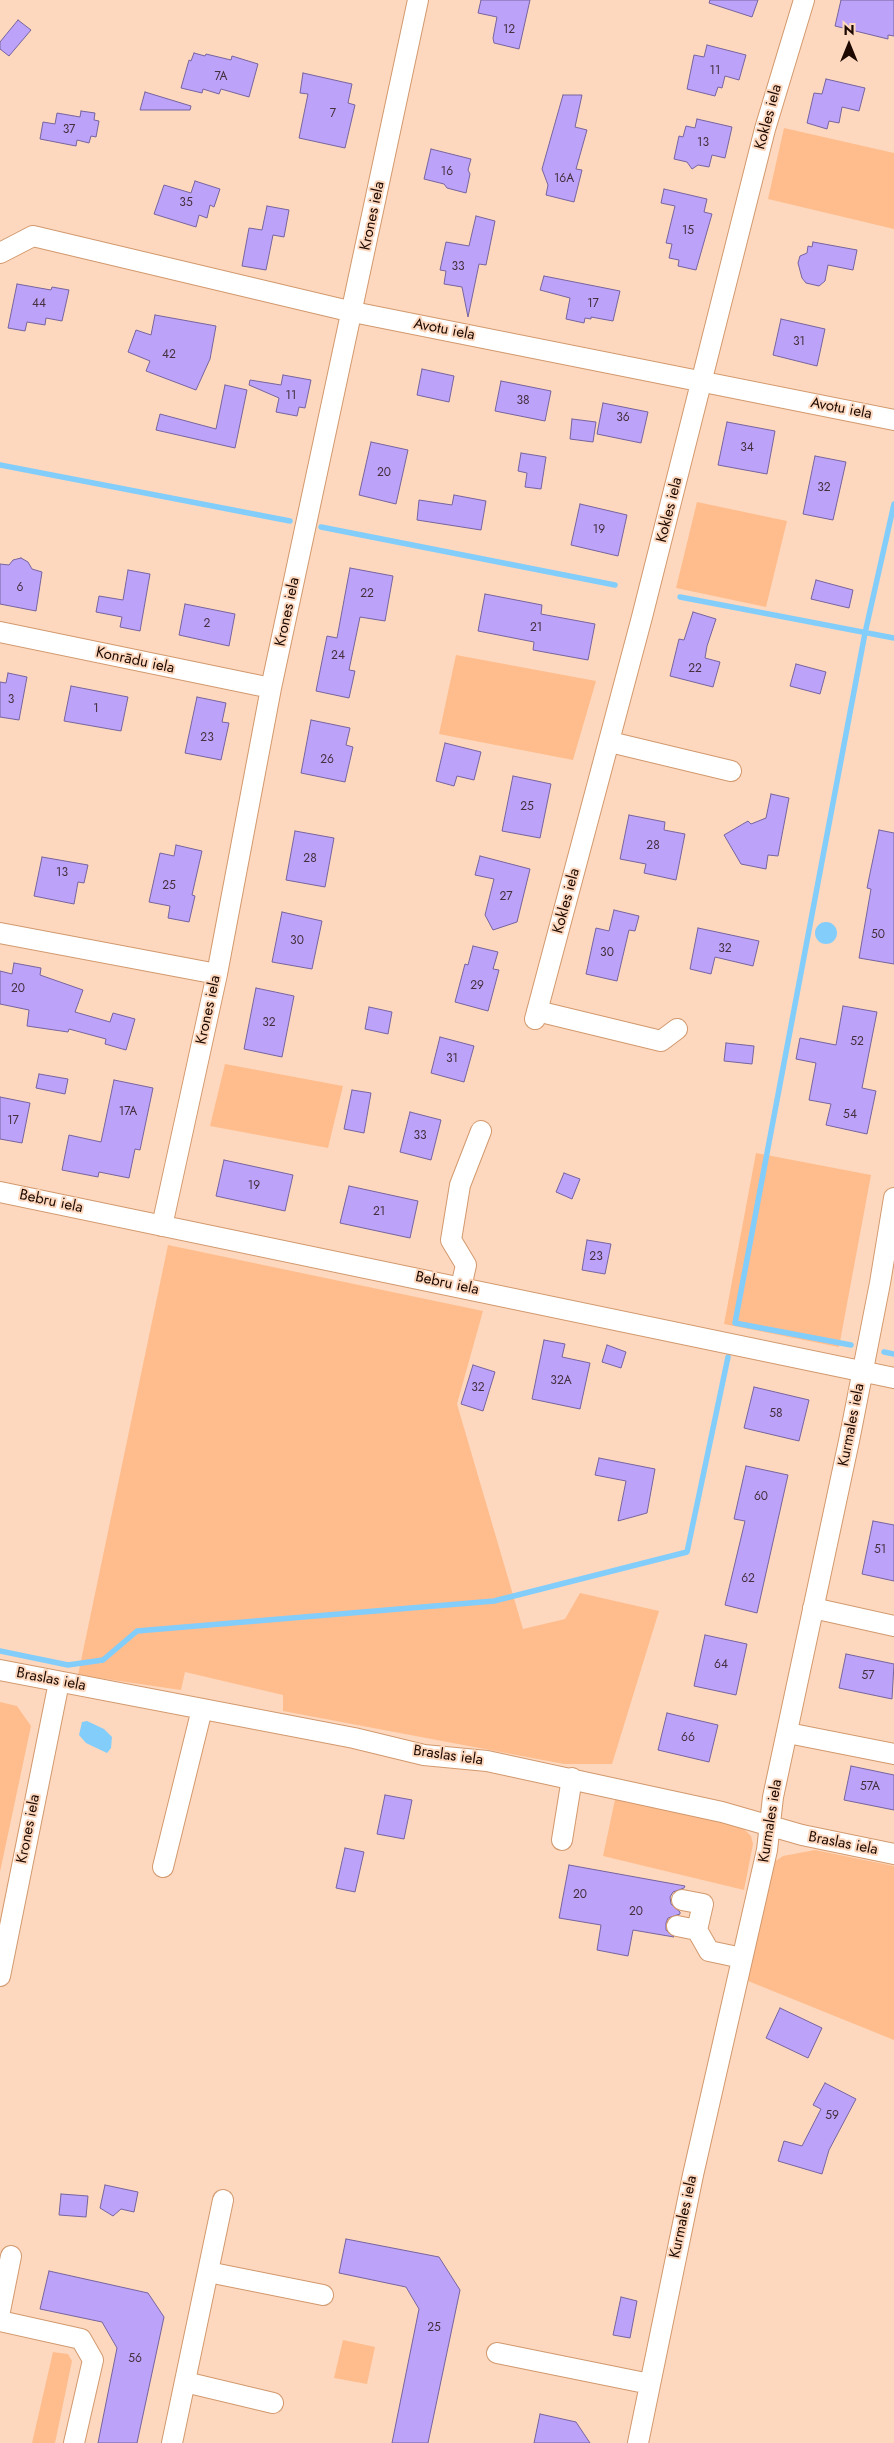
<!DOCTYPE html>
<meta charset="utf-8">
<style>
body{margin:0}
#map{position:relative;width:894px;height:2443px;overflow:hidden;background:#fdd8be;font-family:Jost,sans-serif}
canvas{display:block}
.north{position:absolute;left:824px;top:20px;width:50px;height:50px;-webkit-text-stroke:4px #fdd8be;paint-order:stroke;rotate:0deg;font-size:14px;font-weight:700;line-height:20px;text-align:center;color:#1d0900}
.north::after{content:'';display:block;margin:auto;width:18px;height:22px;background:#1d0900;clip-path:polygon(50% 0,100% 100%,50% 72%,0 100%)}
</style>
<div id="map">
<canvas width="894" height="2443"></canvas>
<div class="north">N</div>
</div>
<script>
const ctx = document.querySelector('canvas').getContext('2d');
ctx.lineJoin = 'round';
function fillPath(path, color) { ctx.fillStyle = color; ctx.fill(path, 'evenodd'); }
const poly = rows => new Path2D(rows.map(r => 'M' + r).join(''));
function stroke(path, color, width, dash) { ctx.strokeStyle = color; ctx.lineWidth = width; ctx.lineCap = dash ? 'butt' : 'round'; ctx.setLineDash(dash || []); ctx.stroke(path); }
function write(font, color, halo, rows, align = 'center') {
  ctx.font = font + ' Jost,sans-serif'; ctx.lineWidth = 4; ctx.setLineDash([]); ctx.textBaseline = 'middle'; ctx.strokeStyle = halo; ctx.fillStyle = color; for (const [text, x, y, turn = 0] of rows) {
    ctx.save(); ctx.translate(x, y); ctx.rotate((+turn || 0) * Math.PI / 180); ctx.textAlign = isNaN(turn) ? turn : align; if (halo) ctx.strokeText(text, 0, 0); ctx.fillText(text, 0, 0); ctx.restore();
  }
}
fillPath(poly([
 [784,128,894,153,894,229,768,199],
 [697,502,787,521,766,607,676,588],
 [456,655,596,681,573,760,439,734],
 [225,1064,343,1086,328,1148,210,1126],
 [756,1153,871,1175,839,1347,724,1324],
 [168,1245,483,1311,457,1404,523,1629,565,1619,580,1593,659,1611,612,1764,564,1764,283,1711,283,1695,185,1672,181,1690,78,1675],
 [0,1702,17,1706,31,1726,0,1872],
 [616,1795,734,1823,746,1831,751,1836,753,1844,744,1890,603,1856],
 [815,1850,894,1866,894,2040,748,1981,771,1864,783,1856],
 [343,2340,375,2347,367,2384,334,2378],
 [53,2352,68,2354,72,2361,55,2443,32,2443]
]), '#ffbd8d');
fillPath(poly([
 '815 933a11 11 0 1 1 22 0a11 11 0 1 1-22 0Z',
 [87,1721,104,1729,112,1737,111,1748,107,1753,86,1743,79,1735,82,1722]
]), '#83cdfb');
stroke(poly([
 [0,465,290,521],
 [321,527,615,585],
 [680,597,894,638],
 [851,1345,735,1323,865,633,894,504],
 [884,1352,894,1354],
 [0,1651,68,1665,103,1660,137,1631,494,1601,687,1552,728,1357]
]), '#83cdfb', 5.5);
const building = poly([
 [481,0,530,0,519,49,494,43,493,38,497,17,478,13,481,0],
 [710,0,758,0,752,17,709,3,710,0],
 [841,0,894,0,894,36,888,35,888,39,835,26,841,0],
 [18,20,31,30,9,56,0,49,0,42,18,20],
 [707,45,746,55,739,80,725,76,722,88,718,87,715,96,687,89,694,55,704,57,707,45],
 [194,53,205,56,206,54,231,60,232,56,258,64,249,97,221,89,219,94,203,89,202,93,181,88,189,60,191,61,194,53],
 [303,73,352,84,348,103,355,105,345,148,299,138,308,94,300,93,303,73],
 [826,79,865,88,859,111,842,107,839,123,829,121,827,129,807,123,814,93,822,94,826,79],
 [145,92,191,106,190,110,140,110,145,92],
 [563,95,582,95,575,127,587,130,576,169,582,170,574,202,546,195,548,185,542,169,563,95],
 [81,111,95,113,94,120,99,121,96,137,91,136,89,143,77,140,76,146,40,139,43,122,55,124,57,113,80,117,81,111],
 [697,119,732,127,725,158,712,155,709,167,698,165,692,169,687,162,674,159,679,136,683,137,686,126,695,128,697,119],
 [431,149,471,159,468,170,470,174,466,193,447,188,444,184,424,179,431,149],
 [195,181,220,189,214,207,210,205,207,218,199,215,196,227,154,214,164,185,191,193,195,181],
 [664,189,707,199,704,212,712,214,696,270,678,266,679,260,669,258,672,244,666,243,675,206,661,203,664,189],
 [267,206,289,210,284,237,273,235,266,270,242,266,249,228,262,230,267,206],
 [476,216,495,221,486,265,479,264,468,317,462,287,444,284,446,271,440,270,446,242,469,246,476,216],
 [813,242,857,250,853,270,828,265,825,281,819,286,806,283,802,278,798,263,800,256,807,253,808,246,812,247,813,242],
 [544,276,620,291,613,321,591,317,591,319,585,318,584,323,566,319,570,298,540,290,544,276],
 [17,284,51,290,52,287,69,290,62,321,46,318,45,325,27,322,25,331,8,328,17,284],
 [155,315,216,326,210,359,196,390,146,371,150,361,128,352,136,330,151,335,155,315],
 [781,319,825,329,817,366,773,355,781,319],
 [422,369,454,376,449,402,417,395,422,369],
 [283,375,311,380,305,408,299,407,297,416,276,412,279,398,249,385,250,380,281,385,283,375],
 [501,381,551,391,545,421,495,411,501,381],
 [225,385,247,390,235,448,156,430,160,414,216,429,225,385],
 [603,403,648,412,641,443,597,434,603,403],
 [572,419,596,422,593,442,570,439,572,419],
 [727,422,775,431,767,474,718,465,727,422],
 [371,442,408,450,396,504,359,495,371,442],
 [521,453,546,457,541,489,525,487,527,473,518,471,521,453],
 [815,456,846,462,833,520,803,514,815,456],
 [454,495,486,501,481,530,417,520,419,500,452,505,454,495],
 [580,504,627,515,618,556,571,545,580,504],
 [21,558,28,562,32,569,42,572,36,611,0,604,0,564,9,565,13,560,21,558],
 [350,568,393,576,385,621,360,617,349,670,355,671,349,698,316,691,327,636,337,638,350,568],
 [128,570,150,574,140,631,120,627,122,617,96,612,99,596,123,600,128,570],
 [816,580,853,590,849,608,811,599,816,580],
 [485,594,542,605,541,614,595,624,588,660,533,650,534,642,478,631,485,594],
 [185,604,235,614,229,646,179,635,185,604],
 [693,612,716,619,707,646,705,658,720,662,713,687,670,676,679,639,684,640,693,612],
 [796,664,826,672,820,694,790,686,796,664],
 [8,673,27,677,19,720,0,717,0,682,6,683,8,673],
 [71,686,128,697,121,731,64,721,71,686],
 [197,697,226,703,222,722,229,723,221,760,185,753,197,697],
 [311,720,350,728,346,745,353,747,345,782,301,773,311,720],
 [445,743,481,752,474,780,457,776,454,786,436,781,445,743],
 [513,776,551,784,540,838,502,831,513,776],
 [771,794,789,798,778,856,768,855,766,869,741,864,724,835,748,821,751,824,766,818,771,794],
 [629,815,665,822,664,830,685,834,676,880,644,873,646,864,620,859,629,815],
 [879,830,894,833,894,964,859,958,871,889,867,888,879,830],
 [295,831,334,838,325,887,286,880,295,831],
 [176,845,202,851,192,895,195,896,189,922,168,918,170,906,149,902,160,853,174,856,176,845],
 [480,856,530,869,517,922,493,930,485,915,494,879,475,875,480,856],
 [42,857,88,865,84,883,78,882,74,904,34,896,42,857],
 [614,910,639,916,635,931,629,930,617,981,586,974,596,928,609,931,614,910],
 [282,912,322,921,312,969,272,962,282,912],
 [698,928,759,941,753,966,715,957,711,974,690,969,698,928],
 [473,946,498,952,493,969,499,970,488,1011,455,1002,465,964,468,965,473,946],
 [14,963,41,968,40,975,83,990,75,1012,110,1022,113,1013,135,1019,126,1050,105,1044,106,1039,69,1029,68,1032,27,1026,29,1010,0,1004,0,971,12,974,14,963],
 [256,988,294,996,282,1057,244,1049,256,988],
 [843,1006,877,1012,862,1088,876,1091,867,1134,826,1125,831,1104,809,1100,816,1063,796,1059,800,1038,836,1045,843,1006],
 [369,1007,392,1012,388,1034,365,1029,369,1007],
 [440,1037,474,1046,464,1082,431,1073,440,1037],
 [726,1043,754,1046,752,1064,724,1061,726,1043],
 [39,1074,68,1079,65,1094,36,1088,39,1074],
 [114,1080,153,1088,140,1150,135,1149,129,1178,99,1172,98,1177,62,1170,69,1135,101,1142,114,1080],
 [352,1090,371,1093,364,1133,344,1129,352,1090],
 [0,1097,30,1103,22,1143,0,1139,0,1097],
 [410,1112,441,1120,431,1160,400,1152,410,1112],
 [224,1160,293,1175,285,1211,216,1196,224,1160],
 [564,1173,580,1179,572,1199,556,1192,564,1173],
 [349,1186,418,1201,410,1238,340,1223,349,1186],
 [587,1240,611,1244,605,1274,582,1270,587,1240],
 [544,1340,565,1344,562,1357,590,1363,580,1409,532,1399,544,1340],
 [607,1345,626,1352,621,1368,602,1362,607,1345],
 [473,1365,495,1372,483,1411,461,1404,473,1365],
 [754,1387,809,1400,799,1441,744,1428,754,1387],
 [599,1458,655,1469,647,1513,618,1521,626,1481,595,1475,599,1458],
 [746,1466,788,1475,757,1613,725,1605,745,1521,734,1519,746,1466],
 [873,1521,894,1525,894,1581,862,1574,873,1521],
 [705,1635,747,1644,736,1695,694,1686,705,1635],
 [846,1654,894,1664,892,1699,839,1688,846,1654],
 [667,1713,718,1725,709,1762,658,1750,667,1713],
 [851,1766,894,1775,894,1810,844,1800,851,1766],
 [385,1795,412,1800,404,1839,377,1834,385,1795],
 [345,1848,364,1852,355,1892,336,1888,345,1848],
 [569,1865,685,1886,684,1888,673,1892,670,1897,671,1904,680,1912,680,1914,668,1918,666,1923,666,1930,674,1937,633,1930,628,1956,597,1950,601,1925,559,1918,569,1865],
 [780,2008,822,2028,808,2058,766,2038,780,2008],
 [825,2083,856,2099,829,2150,822,2174,778,2161,784,2141,802,2146,821,2109,813,2105,825,2083],
 [105,2185,138,2192,134,2212,121,2209,113,2216,100,2208,105,2185],
 [61,2194,88,2196,86,2217,59,2215,61,2194],
 [346,2239,439,2257,460,2290,428,2443,392,2443,419,2309,406,2287,339,2273,346,2239],
 [49,2271,148,2293,164,2317,137,2443,98,2443,117,2348,102,2322,40,2309,49,2271],
 [621,2297,637,2301,630,2338,613,2335,621,2297],
 [540,2414,576,2422,590,2443,534,2443,540,2414]
]);
fillPath(building, '#bca2f8');
stroke(building, '#76649e', 1);
const minor = poly([
 [0,253,33,236,353,312,894,420],
 [0,632,271,688],
 [610,742,731,771],
 [0,933,217,974],
 [537,1011,661,1041,677,1029],
 [535,1019,642,617,765,129,804,0],
 [0,1192,894,1378],
 [162,1226,217,974,271,688,418,0],
 [461,1287,466,1265,451,1240,460,1185,481,1131],
 [813,1608,894,1626],
 [0,1670,354,1738,424,1755,487,1761,722,1812,802,1835,894,1854],
 [788,1733,894,1754],
 [562,1840,572,1778],
 [163,1867,202,1709],
 [677,1926,697,1930,703,1904,682,1900],
 [697,1930,709,1951,742,1958],
 [0,1976,59,1682],
 [208,2272,323,2295],
 [0,2311,11,2256],
 [0,2321,81,2339,93,2360,74,2443],
 [497,2353,650,2384],
 [185,2382,273,2403],
 [172,2443,223,2200],
 [638,2443,693,2175,767,1850,773,1797,849,1441,880,1283,894,1198]
]);
stroke(minor, '#d2996e', 22);
stroke(minor, '#fff', 20);
write('12px', '#452f3e', null, [
 ["12",509,30],
 ["11",715,71],
 ["7A",221,77],
 ["7",333,114],
 ["37",69,130],
 ["13",703,143],
 ["16",447,172],
 ["16A",564,179],
 ["35",186,203],
 ["15",688,231],
 ["33",458,267],
 ["44",39,304],
 ["17",593,304],
 ["31",799,342],
 ["42",169,355],
 ["11",291,396],
 ["38",523,401],
 ["36",623,418],
 ["34",747,448],
 ["20",384,473],
 ["32",824,488],
 ["19",599,530],
 ["6",20,588],
 ["22",367,594],
 ["2",207,624],
 ["21",536,628],
 ["24",338,656],
 ["22",695,669],
 ["3",11,700],
 ["1",96,709],
 ["23",207,738],
 ["26",327,760],
 ["25",527,807],
 ["28",653,846],
 ["28",310,859],
 ["13",62,873],
 ["25",169,886],
 ["27",506,897],
 ["50",878,935],
 ["30",297,941],
 ["32",725,949],
 ["30",607,953],
 ["29",477,986],
 ["20",18,989],
 ["32",269,1023],
 ["52",857,1042],
 ["31",452,1059],
 ["17A",128,1112],
 ["54",850,1115],
 ["17",13,1121],
 ["33",420,1136],
 ["19",254,1186],
 ["21",379,1212],
 ["23",596,1257],
 ["32A",561,1381],
 ["32",478,1388],
 ["58",776,1414],
 ["60",761,1497],
 ["51",880,1550],
 ["62",748,1579],
 ["64",721,1665],
 ["57",868,1676],
 ["66",688,1738],
 ["57A",870,1787],
 ["20",580,1895],
 ["20",636,1912],
 ["59",832,2116],
 ["25",434,2328],
 ["56",135,2359]
]);
write('15px', '#1d0900', '#fdd8be', [
 ["Kokles iela",769,117,-75],
 ["Krones iela",373,216,-78],
 ["Avotu iela",444,330,11],
 ["Avotu iela",841,409,11],
 ["Kokles iela",670,510,-76],
 ["Krones iela",288,612,-78],
 ["Konrādu iela",135,661,12],
 ["Kokles iela",567,901,-75],
 ["Krones iela",209,1010,-78],
 ["Bebru iela",51,1202,12],
 ["Bebru iela",447,1284,12],
 ["Kurmales iela",852,1425,-79],
 ["Braslas iela",51,1680,11],
 ["Braslas iela",448,1756,8],
 ["Kurmales iela",771,1821,-81],
 ["Krones iela",29,1829,-79],
 ["Braslas iela",843,1844,11],
 ["Kurmales iela",684,2217,-78]
]);
</script>
